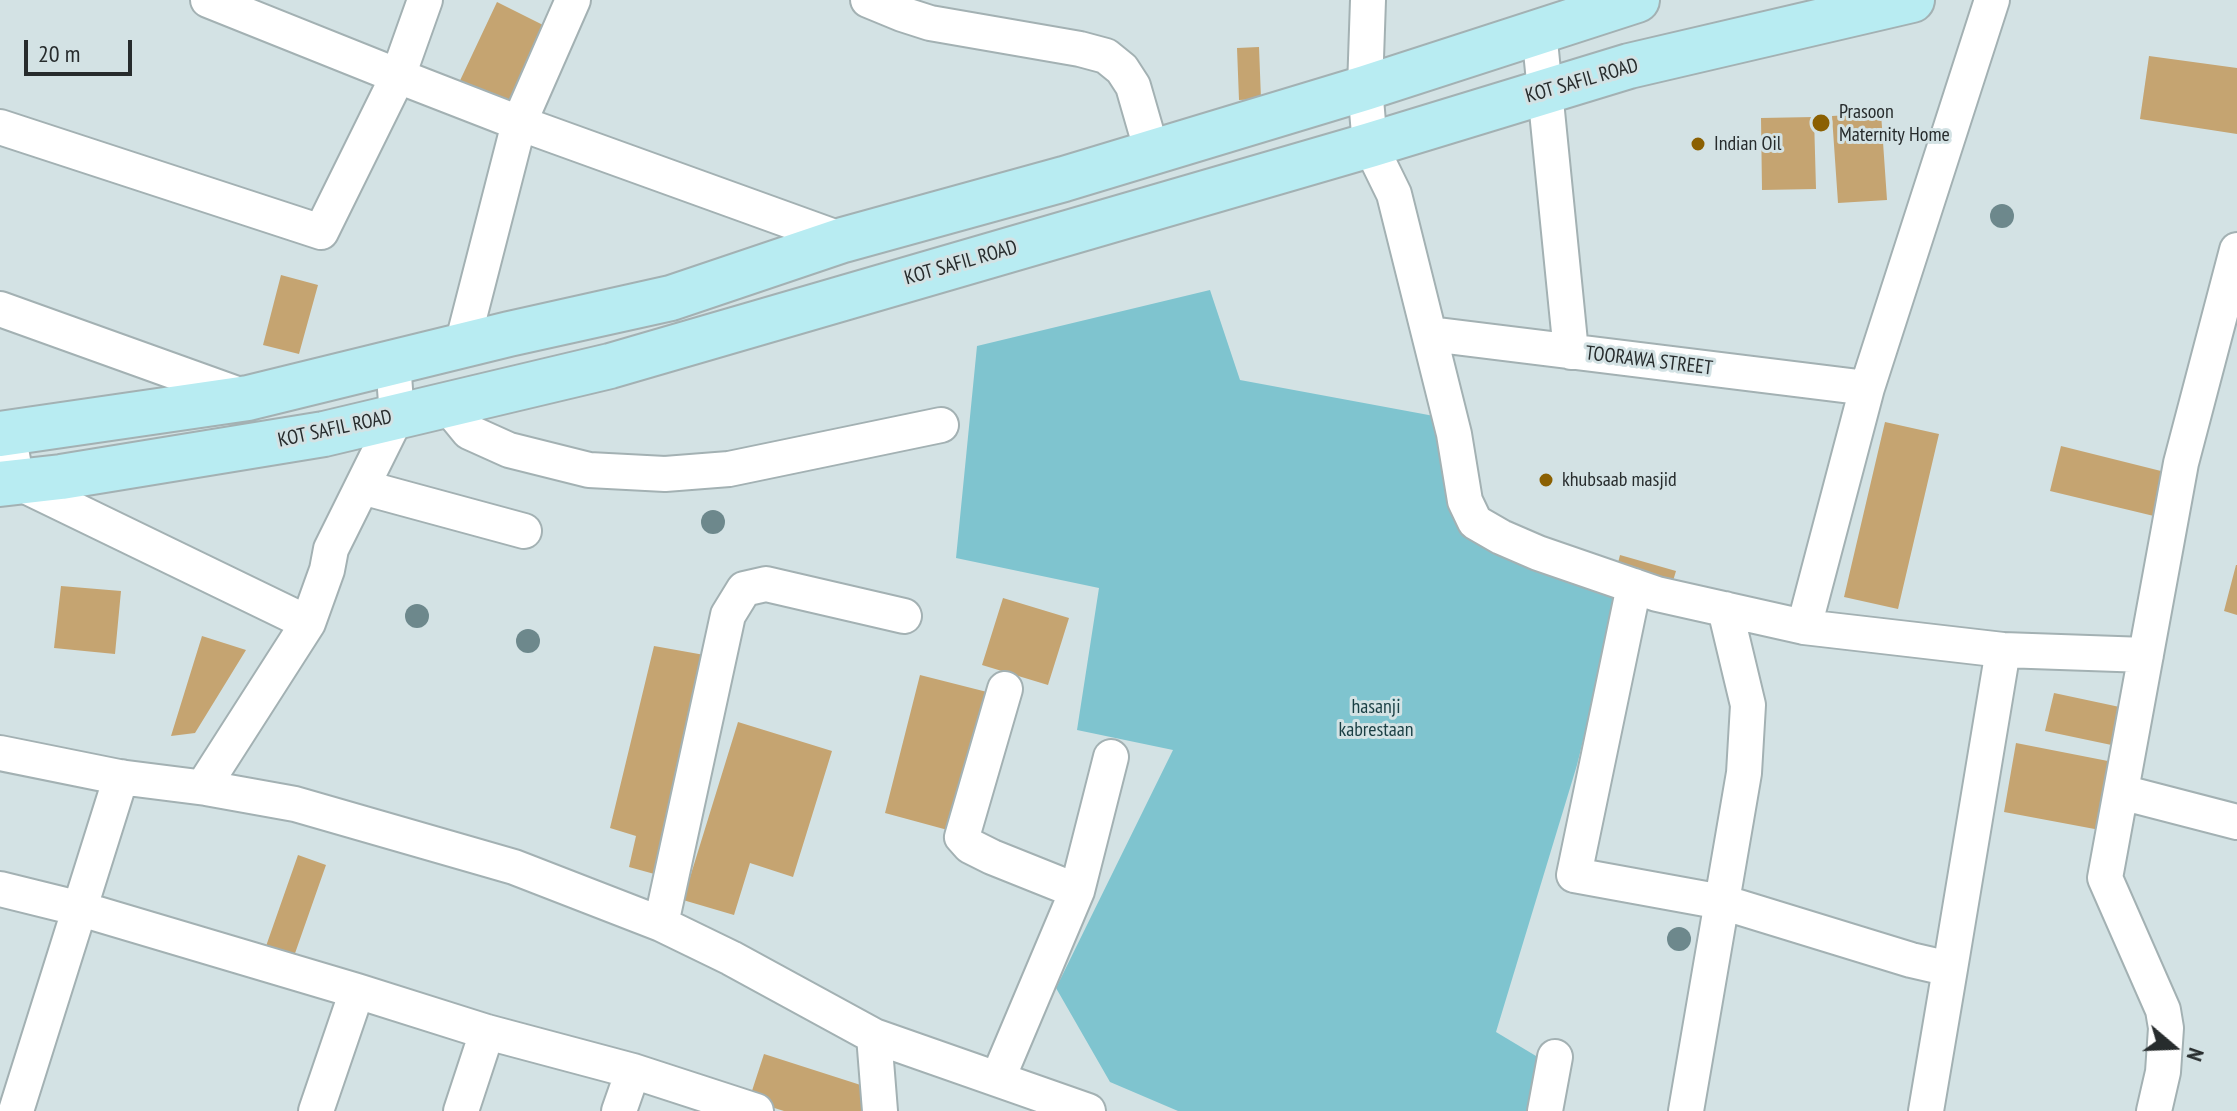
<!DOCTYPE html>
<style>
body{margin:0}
#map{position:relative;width:2237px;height:1111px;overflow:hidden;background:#d3e2e4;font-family:"PT Sans Narrow",sans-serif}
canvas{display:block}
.north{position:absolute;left:2133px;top:1007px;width:80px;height:80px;-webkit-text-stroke:6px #d3e2e4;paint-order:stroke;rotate:109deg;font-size:22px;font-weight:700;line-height:32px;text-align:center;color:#272c2d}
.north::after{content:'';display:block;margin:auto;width:28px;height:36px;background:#272c2d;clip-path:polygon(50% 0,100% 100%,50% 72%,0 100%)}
.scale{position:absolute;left:24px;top:40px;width:108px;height:36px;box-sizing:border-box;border:4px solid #272c2d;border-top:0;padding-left:10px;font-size:24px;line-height:28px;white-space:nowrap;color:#272c2d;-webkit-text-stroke:6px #d3e2e4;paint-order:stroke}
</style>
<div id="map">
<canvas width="2237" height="1111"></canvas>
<div class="north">N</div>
<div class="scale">20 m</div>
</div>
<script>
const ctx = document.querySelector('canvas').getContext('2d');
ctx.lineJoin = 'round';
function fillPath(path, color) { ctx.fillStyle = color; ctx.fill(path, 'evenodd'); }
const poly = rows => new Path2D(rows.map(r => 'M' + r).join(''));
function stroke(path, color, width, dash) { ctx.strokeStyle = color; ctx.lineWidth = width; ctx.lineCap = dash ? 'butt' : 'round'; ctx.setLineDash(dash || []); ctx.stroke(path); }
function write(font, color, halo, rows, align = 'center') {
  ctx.font = font + ' "PT Sans Narrow",sans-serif'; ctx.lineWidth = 6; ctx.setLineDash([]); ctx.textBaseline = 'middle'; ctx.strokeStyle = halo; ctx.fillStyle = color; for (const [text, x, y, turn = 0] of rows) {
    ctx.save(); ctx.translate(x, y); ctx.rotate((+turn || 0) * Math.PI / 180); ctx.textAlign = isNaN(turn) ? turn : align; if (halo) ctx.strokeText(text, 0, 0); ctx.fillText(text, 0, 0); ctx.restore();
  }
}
fillPath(poly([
 [1210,290,1240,380,1434,416,1464,532,1620,592,1577,765,1496,1032,1556,1068,1542,1111,1178,1111,1110,1082,1056,988,1173,750,1077,730,1099,588,956,558,977,346]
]), '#7fc4cf');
fillPath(poly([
 [497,2,547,27,506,113,456,89],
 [1259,47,1261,99,1239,100,1237,48],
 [2149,56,2237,68,2237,134,2140,119],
 [1881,113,1887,200,1838,203,1832,116],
 [1814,117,1816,189,1762,190,1761,118],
 [281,275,318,285,299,354,263,345],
 [1885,422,1939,434,1898,609,1844,597],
 [2061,446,2169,473,2158,517,2050,491],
 [1620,555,1676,571,1670,591,1615,575],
 [2236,565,2237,565,2237,615,2224,611],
 [61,586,121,591,115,654,54,648],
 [1003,598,1069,618,1048,685,982,665],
 [202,636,246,650,195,733,171,736],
 [654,646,710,656,658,875,629,867,636,836,610,828],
 [920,675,991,693,955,832,885,813],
 [2054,693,2129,709,2121,747,2045,731],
 [738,722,832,751,793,877,750,863,734,915,683,900],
 [2016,743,2113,762,2100,830,2004,812],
 [298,855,326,865,293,959,265,949],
 [764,1054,870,1088,862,1111,784,1111,749,1100]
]), '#c5a471');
const street = poly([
 [208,0,398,76,425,0],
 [868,0,902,14,930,23,1080,49,1106,56,1122,69,1133,86,1152,152],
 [1368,0,1365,88,1370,145,1394,194,1454,434,1465,501,1475,522,1501,537,1538,553,1657,594,1804,627,2003,650,2146,655],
 [1539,31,1571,352],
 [0,127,321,232,398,76,519,123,843,240],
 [0,309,248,398],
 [1430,334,1867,388],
 [462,345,519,123,573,0],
 [446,404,469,432,509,450,589,470,665,474,729,469,941,425],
 [8,433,17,482,308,623],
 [362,487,524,531],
 [1634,586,1574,875,1722,902,1911,960,1950,969,2003,650],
 [1804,627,1867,388,1992,0],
 [1005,689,962,837,970,846,992,857,1077,891],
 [0,753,119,777,206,788,295,804,514,867,661,924,731,958,874,1036,1088,1111],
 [203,787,308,623,327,570,331,549,397,416,393,362],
 [2121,792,2237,822],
 [0,889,81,909,357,991,487,1032,633,1071,756,1111],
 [661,924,728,615,744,589,766,584,904,616],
 [874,1036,880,1111],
 [998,1078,1077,891,1111,757],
 [16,1111,121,777],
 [316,1111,357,991],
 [461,1111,487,1032],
 [619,1111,633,1071],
 [1545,1111,1555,1057],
 [1686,1111,1744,773,1748,705,1725,609],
 [1926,1111,1950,969],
 [2154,1111,2163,1072,2166,1028,2163,1010,2105,878,2181,463,2237,250]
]);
const secondary = poly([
 [0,434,248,398,509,334,671,298,843,240,1064,179,1365,88,1637,0],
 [0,484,61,477,324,434,610,366,1370,145,1629,66,1912,0]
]);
stroke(street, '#a3b1b3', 38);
stroke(secondary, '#a3b1b3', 48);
stroke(street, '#fff', 34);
stroke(secondary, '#b8ecf2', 44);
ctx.fillStyle = '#6d888c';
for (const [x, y] of [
 [2002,216],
 [713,522],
 [417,616],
 [528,641],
 [1679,939]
]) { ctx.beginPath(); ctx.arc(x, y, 12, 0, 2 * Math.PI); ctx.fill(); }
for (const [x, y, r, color] of [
 [1821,123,10,"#8b6002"],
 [1698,144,8,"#8b6002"],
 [1546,480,8,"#8b6002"]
]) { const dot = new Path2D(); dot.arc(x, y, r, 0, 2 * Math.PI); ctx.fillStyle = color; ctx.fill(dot); stroke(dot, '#d3e2e4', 3); }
write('20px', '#272c2d', '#d3e2e4', [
 ["KOT SAFIL ROAD",1582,81,-16],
 ["KOT SAFIL ROAD",961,263,-16],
 ["TOORAWA STREET",1649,361,7],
 ["KOT SAFIL ROAD",335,429,-12]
]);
write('20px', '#272c2d', '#d3e2e4', [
 ["Prasoon",1839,112],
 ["Maternity Home",1839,135],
 ["Indian Oil",1714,144],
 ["khubsaab masjid",1562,480]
], 'left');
write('20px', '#1a3f44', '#d3e2e4', [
 ["hasanji",1376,707],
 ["kabrestaan",1376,730]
]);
</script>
